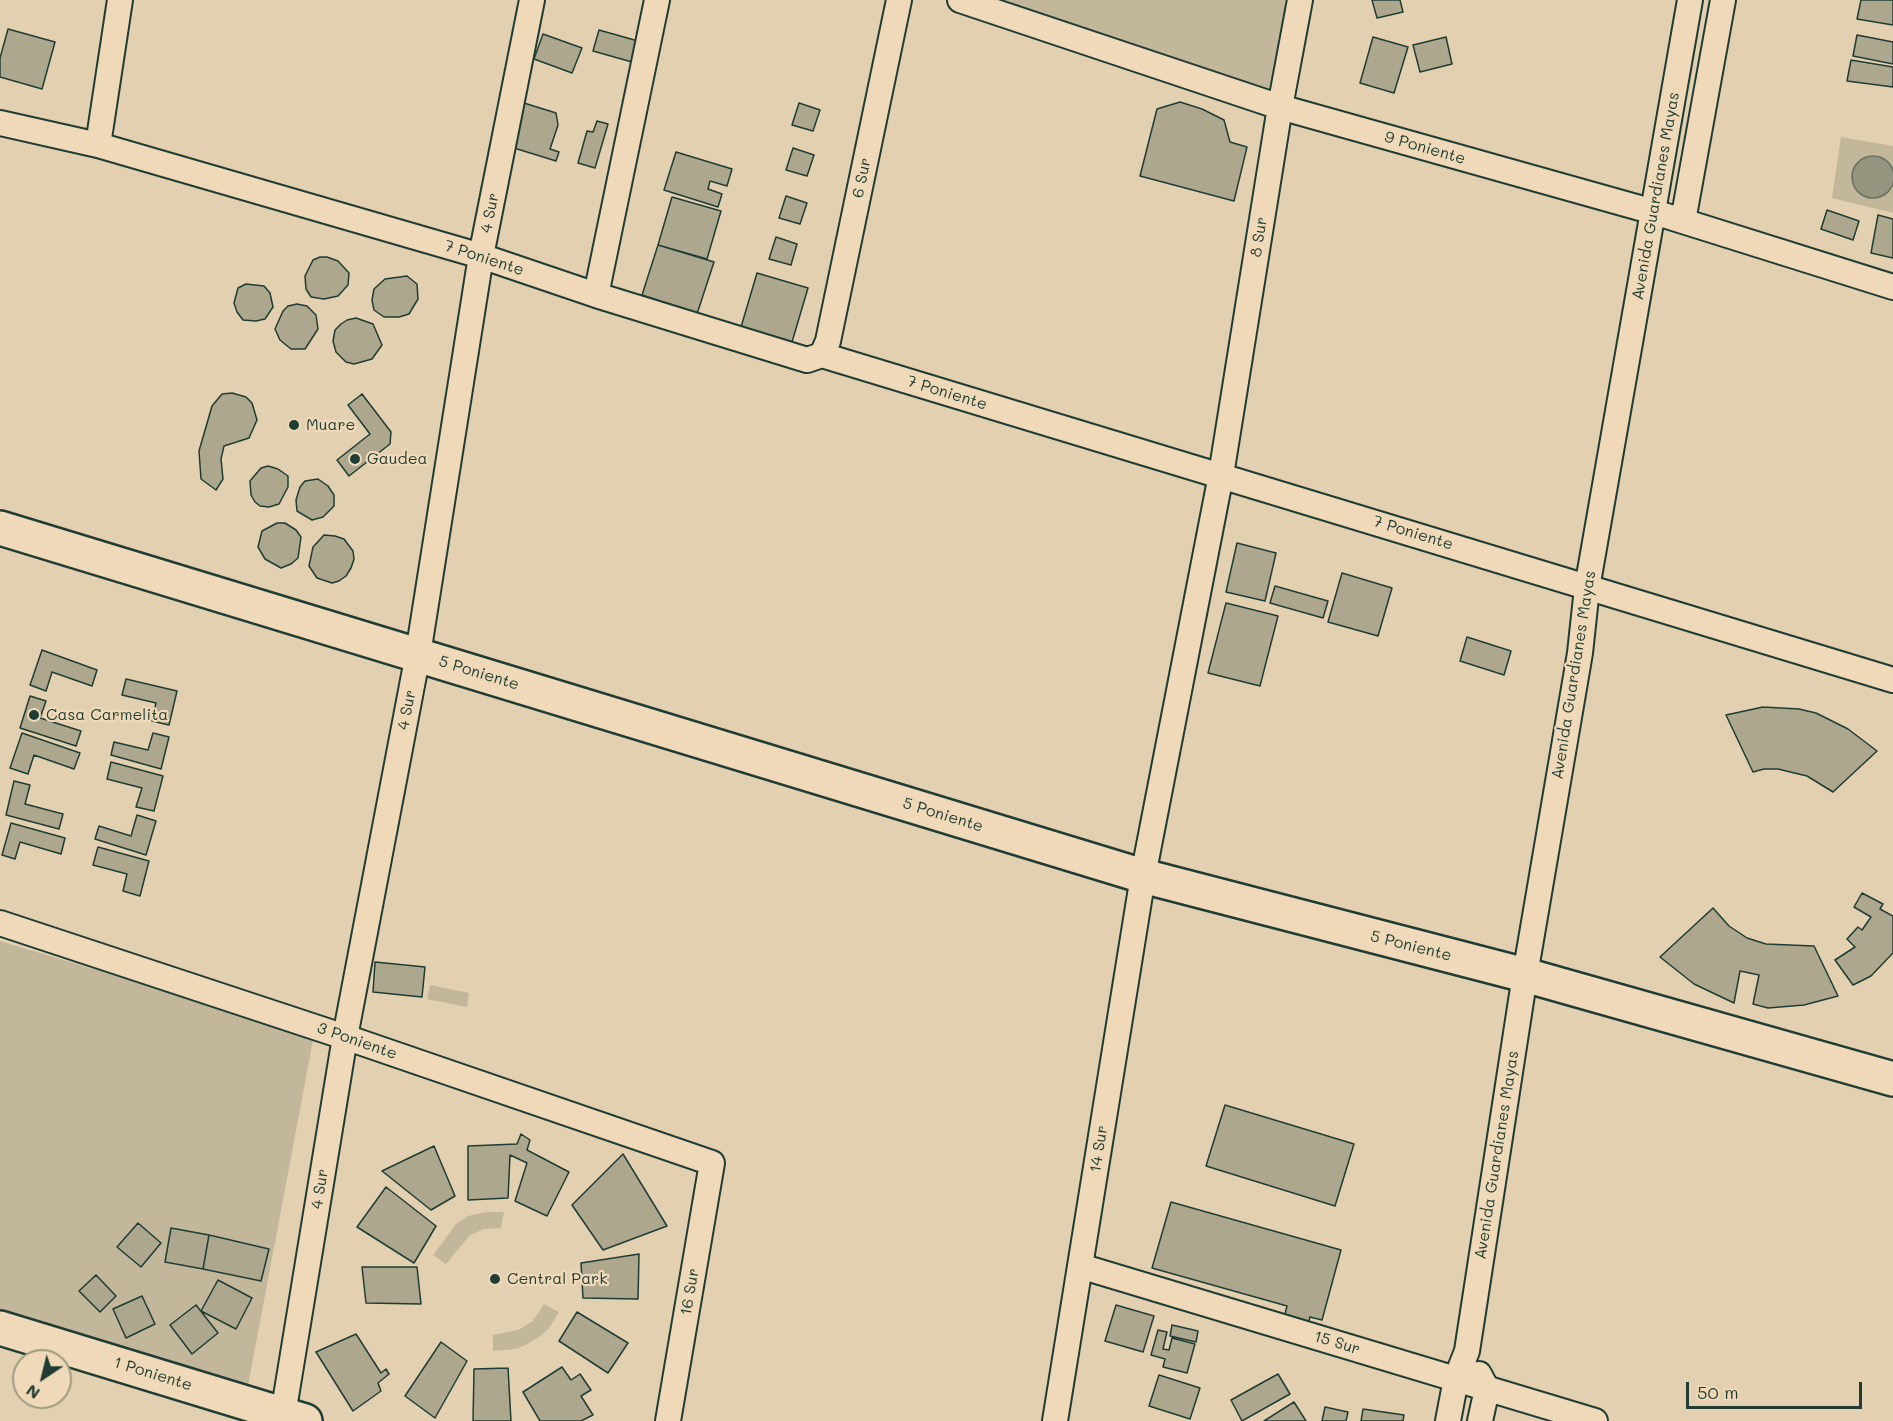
<!DOCTYPE html>
<style>
body{margin:0}
#map{position:relative;width:1893px;height:1421px;overflow:hidden;background:#e3d0b0;font-family:Mali,sans-serif}
canvas{display:block}
.north{position:absolute;left:12px;top:1349px;width:60px;height:60px;box-sizing:border-box;background:#f0d9b8;border:2px solid #9c9b83;border-radius:50%;rotate:215deg;font-size:16px;font-weight:700;line-height:24px;text-align:center;color:#1f3d34}
.north::after{content:'';display:block;margin:auto;width:21px;height:27px;background:#1f3d34;clip-path:polygon(50% 0,100% 100%,50% 72%,0 100%)}
.scale{position:absolute;left:1686px;top:1382px;width:176px;height:27px;box-sizing:border-box;border:3px solid #1f3d34;border-top:0;padding-left:8px;font-size:18px;line-height:21px;white-space:nowrap;color:#1f3d34;-webkit-text-stroke:4px #f0d9b8;paint-order:stroke}
</style>
<div id="map">
<canvas width="1893" height="1421"></canvas>
<div class="north">N</div>
<div class="scale">50 m</div>
</div>
<script>
const ctx = document.querySelector('canvas').getContext('2d');
ctx.lineJoin = 'round';
function fillPath(path, color) { ctx.fillStyle = color; ctx.fill(path, 'evenodd'); }
const poly = rows => new Path2D(rows.map(r => 'M' + r).join(''));
function stroke(path, color, width, dash) { ctx.strokeStyle = color; ctx.lineWidth = width; ctx.lineCap = dash ? 'butt' : 'round'; ctx.setLineDash(dash || []); ctx.stroke(path); }
function write(font, color, halo, rows, align = 'center') {
  ctx.font = font + ' Mali,sans-serif'; ctx.lineWidth = 4.5; ctx.setLineDash([]); ctx.textBaseline = 'middle'; ctx.strokeStyle = halo; ctx.fillStyle = color; for (const [text, x, y, turn = 0] of rows) {
    ctx.save(); ctx.translate(x, y); ctx.rotate((+turn || 0) * Math.PI / 180); ctx.textAlign = isNaN(turn) ? turn : align; if (halo) ctx.strokeText(text, 0, 0); ctx.fillText(text, 0, 0); ctx.restore();
  }
}
fillPath(poly([
 [986,0,1290,0,1273,96],
 [1841,137,1893,146,1893,213,1832,198],
 [0,941,314,1035,247,1391,0,1319],
 [430,985,469,993,467,1007,427,999],
 [486,1212,504,1212,501,1228,484,1229,470,1235,446,1264,433,1255,457,1223,468,1216],
 [544,1304,559,1312,549,1328,542,1335,524,1346,515,1349,493,1351,493,1335,518,1330,533,1321]
]), '#c3b79b');
const water = poly([
 '1852 177a21 21 0 1 1 42 0a21 21 0 1 1-42 0Z'
]);
fillPath(water, '#95957f');
stroke(water, '#667261', 1.5);
const building = poly([
 [1372,0,1400,0,1403,12,1377,18,1372,0],
 [1861,0,1893,0,1893,25,1857,19,1861,0],
 [8,29,55,42,42,89,0,77,0,58,8,29],
 [599,30,638,41,632,62,593,51,599,30],
 [543,34,582,48,572,73,534,59,543,34],
 [1857,35,1893,42,1893,64,1853,56,1857,35],
 [1373,37,1408,47,1394,93,1360,83,1373,37],
 [1446,37,1452,64,1420,72,1413,45,1446,37],
 [1851,60,1893,67,1893,87,1847,81,1851,60],
 [1180,102,1202,109,1224,120,1230,142,1247,147,1234,201,1140,176,1157,109,1180,102],
 [524,103,556,113,558,125,550,149,559,152,556,161,514,148,524,103],
 [799,103,820,110,813,131,792,125,799,103],
 [597,121,608,124,595,168,578,163,587,131,593,132,597,121],
 [793,148,814,155,807,176,786,170,793,148],
 [676,152,732,169,727,186,710,181,708,189,722,194,718,207,664,190,676,152],
 [786,196,807,203,800,224,779,218,786,196],
 [672,197,721,211,707,259,658,245,672,197],
 [1827,210,1859,221,1853,240,1821,229,1827,210],
 [1878,215,1893,219,1893,258,1871,253,1878,215],
 [776,237,797,244,791,265,769,259,776,237],
 [658,245,714,262,697,314,642,295,658,245],
 [320,257,327,257,338,261,349,273,348,285,338,296,324,299,311,297,306,289,305,276,313,260,320,257],
 [757,273,808,288,792,342,741,327,757,273],
 [407,276,417,284,418,299,409,314,399,317,384,317,374,310,372,300,374,289,385,279,407,276],
 [246,284,264,286,270,293,273,307,265,319,256,321,243,320,237,312,234,303,238,288,246,284],
 [297,304,307,306,316,315,318,329,305,349,291,349,280,340,275,329,283,311,288,306,297,304],
 [356,318,373,324,382,345,372,359,354,364,346,362,336,352,333,341,335,330,341,324,347,320,356,318],
 [232,393,246,397,252,403,257,420,249,438,224,446,221,459,223,479,216,490,201,479,199,451,212,406,222,394,232,393],
 [362,394,391,432,390,444,349,476,337,460,370,434,348,405,362,394],
 [268,466,278,469,288,476,288,487,279,504,269,507,260,506,255,502,251,495,250,481,261,468,268,466],
 [318,479,328,486,334,495,334,506,323,517,312,520,297,511,296,500,300,487,305,481,318,479],
 [277,523,285,523,296,530,301,537,298,558,291,564,281,568,265,559,258,547,262,531,277,523],
 [324,535,335,536,344,539,353,551,354,559,351,568,346,576,339,581,332,583,317,578,309,566,313,547,324,535],
 [1237,543,1276,553,1265,601,1226,592,1237,543],
 [1342,573,1392,588,1378,636,1328,622,1342,573],
 [1275,586,1328,601,1323,618,1270,603,1275,586],
 [1226,603,1278,616,1260,686,1208,673,1226,603],
 [1467,637,1511,651,1504,675,1460,661,1467,637],
 [42,650,97,670,92,686,52,672,46,691,30,685,42,650],
 [126,679,177,691,169,725,152,721,156,703,122,695,126,679],
 [30,696,46,701,40,718,81,731,76,746,20,728,30,696],
 [1763,707,1799,709,1816,713,1848,729,1877,751,1833,792,1807,776,1778,769,1764,769,1753,772,1726,715,1763,707],
 [22,733,80,753,74,769,34,755,28,774,10,768,22,733],
 [153,733,169,737,161,769,111,755,114,742,148,750,153,733],
 [111,762,163,776,154,811,136,807,142,788,107,779,111,762],
 [14,781,30,785,25,804,63,814,59,829,6,815,14,781],
 [137,815,156,821,146,855,95,839,99,826,131,836,137,815],
 [11,823,65,838,61,854,20,842,15,859,2,855,11,823],
 [98,847,149,861,140,896,123,891,127,874,93,865,98,847],
 [1862,893,1883,904,1880,909,1893,916,1893,953,1871,976,1853,985,1835,960,1855,947,1847,939,1858,927,1862,930,1871,917,1854,907,1862,893],
 [1713,908,1729,926,1747,938,1766,944,1814,946,1838,996,1804,1005,1768,1008,1753,1004,1759,975,1740,971,1734,1003,1694,984,1660,957,1713,908],
 [375,962,425,967,422,997,373,992,375,962],
 [1225,1105,1354,1144,1335,1206,1206,1166,1225,1105],
 [521,1134,530,1140,527,1150,569,1172,547,1216,515,1201,527,1163,510,1155,508,1198,468,1200,468,1146,517,1144,521,1134],
 [434,1146,455,1196,431,1210,382,1171,434,1146],
 [623,1154,667,1226,603,1250,572,1205,623,1154],
 [386,1187,436,1226,414,1263,357,1227,386,1187],
 [1171,1202,1341,1250,1322,1320,1310,1317,1308,1324,1284,1318,1287,1306,1152,1268,1171,1202],
 [138,1223,161,1243,141,1267,117,1247,138,1223],
 [171,1228,209,1235,203,1269,165,1262,171,1228],
 [209,1235,269,1249,261,1281,203,1269,209,1235],
 [639,1254,638,1299,583,1298,581,1263,639,1254],
 [362,1267,417,1267,421,1304,366,1303,362,1267],
 [96,1275,116,1296,100,1312,79,1291,96,1275],
 [218,1280,252,1298,236,1329,201,1311,218,1280],
 [142,1296,155,1324,126,1338,113,1309,142,1296],
 [196,1305,218,1333,192,1354,170,1325,196,1305],
 [1116,1305,1154,1316,1143,1352,1105,1341,1116,1305],
 [577,1312,628,1343,608,1373,559,1341,577,1312],
 [1172,1325,1198,1331,1196,1342,1170,1336,1172,1325],
 [1158,1330,1167,1332,1163,1349,1169,1350,1172,1338,1195,1344,1187,1373,1163,1367,1165,1359,1151,1355,1158,1330],
 [356,1334,381,1373,386,1369,389,1374,378,1383,381,1391,353,1411,316,1352,356,1334],
 [441,1342,467,1361,435,1418,405,1396,441,1342],
 [562,1367,571,1380,580,1374,591,1390,581,1396,593,1415,581,1421,540,1421,523,1392,562,1367],
 [508,1368,511,1421,473,1421,474,1369,508,1368],
 [1278,1374,1290,1394,1242,1421,1231,1400,1278,1374],
 [1159,1375,1200,1388,1190,1419,1149,1406,1159,1375],
 [1294,1402,1306,1421,1264,1421,1294,1402],
 [1325,1407,1348,1412,1346,1421,1322,1421,1325,1407],
 [1363,1409,1404,1415,1403,1421,1361,1421,1363,1409]
]);
fillPath(building, '#aca78d');
stroke(building, '#1f3d34', 1.5);
const street = poly([
 [960,0,1280,107,1654,212,1893,287],
 [0,123,98,145,481,256,596,295,807,360,822,355,1893,680],
 [98,145,120,0],
 [1683,221,1723,0],
 [596,295,657,0],
 [822,355,828,341,899,0],
 [0,923,345,1037,712,1163,668,1421],
 [1080,1266,1595,1421],
 [1479,1374,1487,1389,1480,1421],
 [282,1421,345,1037,418,654,481,256,532,0],
 [1055,1421,1143,876,1221,475,1280,107,1300,0],
 [1448,1421,1456,1379,1467,1351,1525,975,1580,653,1587,588,1690,0]
]);
const secondary = poly([
 [0,528,1143,876,1525,975,1893,1079],
 [0,1328,305,1421]
]);
stroke(street, '#1f3d34', 28);
stroke(secondary, '#1f3d34', 38);
stroke(street, '#f0d9b8', 24);
stroke(secondary, '#f0d9b8', 33);
for (const [x, y, r, color] of [
 [294,425,6,"#1f3d34"],
 [355,459,6,"#1f3d34"],
 [34,715,6,"#1f3d34"],
 [495,1279,6,"#1f3d34"]
]) { const dot = new Path2D(); dot.arc(x, y, r, 0, 2 * Math.PI); ctx.fillStyle = color; ctx.fill(dot); stroke(dot, '#f0d9b8', 2); }
write('16px', '#1f3d34', '#f0d9b8', [
 ["9 Poniente",1425,148,16],
 ["6 Sur",862,178,-78],
 ["Avenida Guardianes Mayas",1656,196,-80],
 ["4 Sur",490,213,-79],
 ["8 Sur",1259,237,-81],
 ["7 Poniente",484,258,18],
 ["7 Poniente",947,393,17],
 ["7 Poniente",1413,533,17],
 ["5 Poniente",479,673,17],
 ["Avenida Guardianes Mayas",1574,675,-81],
 ["4 Sur",407,710,-79],
 ["5 Poniente",943,815,17],
 ["5 Poniente",1411,946,14],
 ["3 Poniente",357,1041,19],
 ["14 Sur",1099,1149,-81],
 ["Avenida Guardianes Mayas",1497,1155,-81],
 ["4 Sur",320,1189,-81],
 ["16 Sur",690,1292,-80],
 ["15 Sur",1337,1343,17],
 ["1 Poniente",153,1374,17]
]);
write('16px', '#1f3d34', '#f0d9b8', [
 ["Muare",306,425],
 ["Gaudea",367,459],
 ["Casa Carmelita",46,715],
 ["Central Park",507,1279]
], 'left');
</script>
